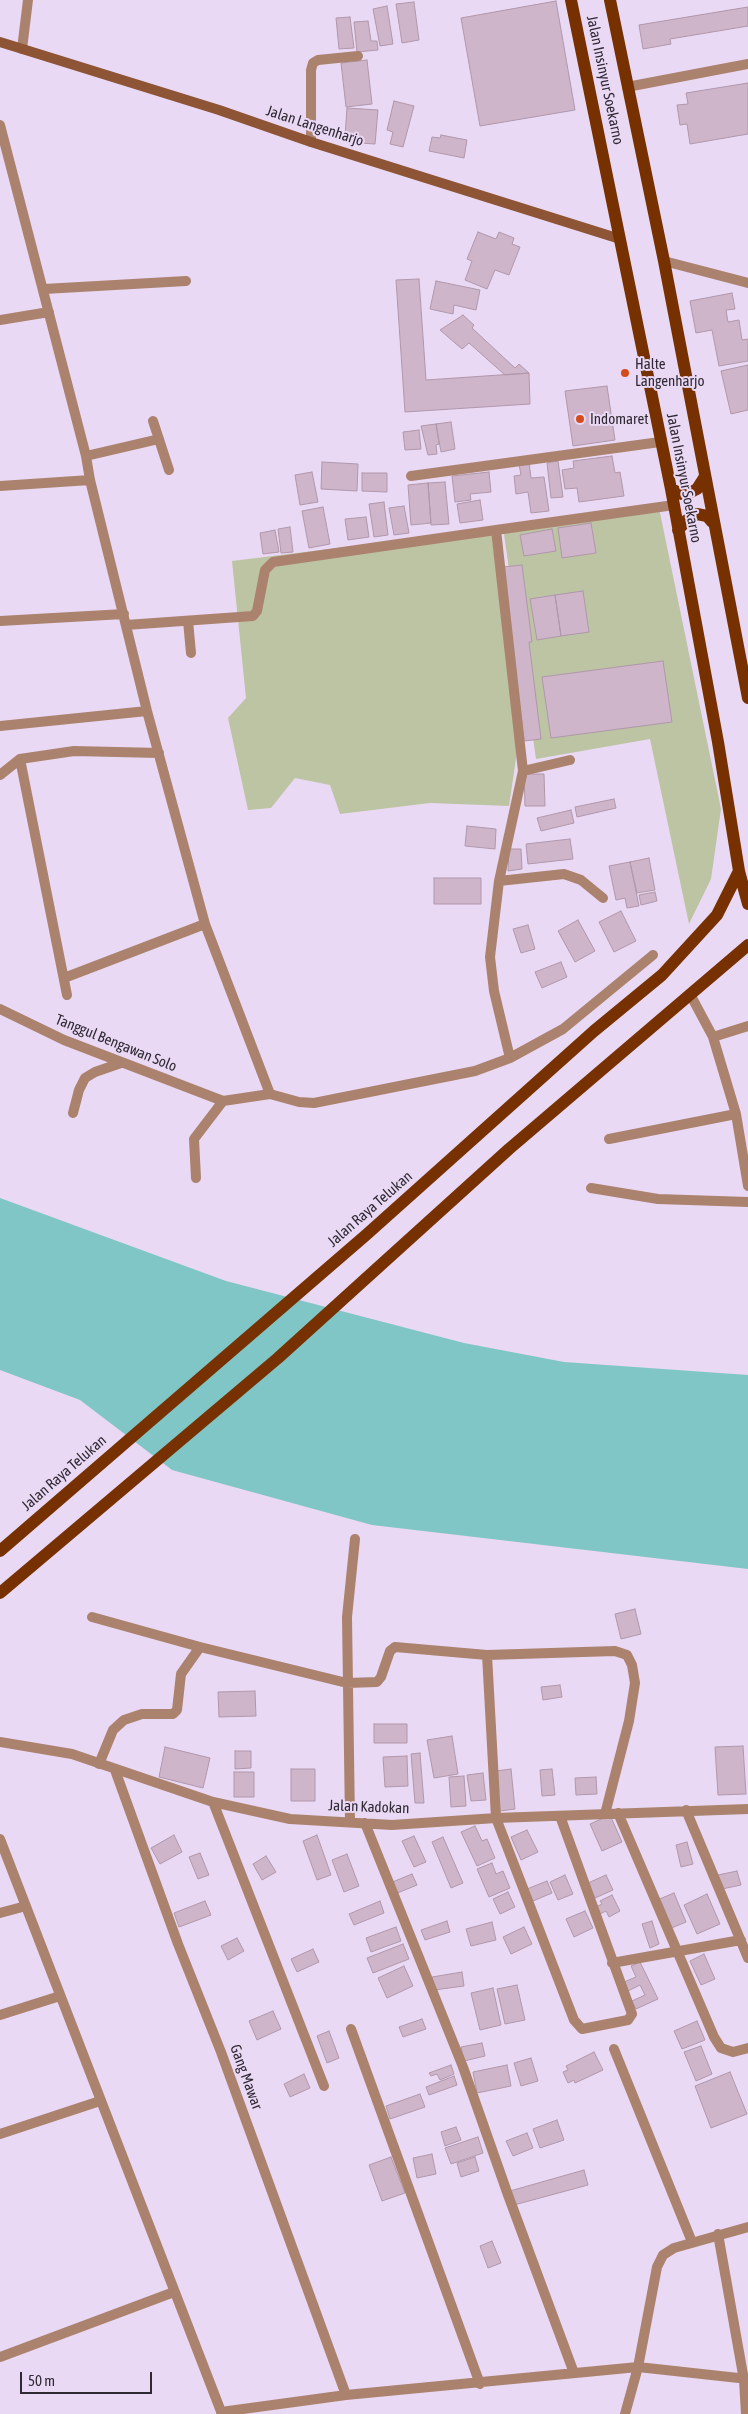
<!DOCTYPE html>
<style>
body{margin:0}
#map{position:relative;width:748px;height:2414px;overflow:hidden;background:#ead9f4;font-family:"Asap Condensed",sans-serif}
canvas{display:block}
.scale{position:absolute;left:20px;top:2372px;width:132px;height:22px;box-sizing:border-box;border:2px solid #2f2933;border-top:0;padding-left:6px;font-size:15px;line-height:18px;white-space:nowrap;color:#2f2933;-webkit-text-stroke:4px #ead9f4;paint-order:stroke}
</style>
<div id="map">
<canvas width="748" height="2414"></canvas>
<div class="scale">50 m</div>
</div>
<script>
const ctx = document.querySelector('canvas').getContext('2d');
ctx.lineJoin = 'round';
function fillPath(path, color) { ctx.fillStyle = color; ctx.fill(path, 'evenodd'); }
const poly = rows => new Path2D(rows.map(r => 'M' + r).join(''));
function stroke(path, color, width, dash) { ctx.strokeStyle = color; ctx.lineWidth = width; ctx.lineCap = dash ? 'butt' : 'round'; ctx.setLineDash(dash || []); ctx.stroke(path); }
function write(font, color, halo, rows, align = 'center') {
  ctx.font = font + ' "Asap Condensed",sans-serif'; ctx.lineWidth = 4; ctx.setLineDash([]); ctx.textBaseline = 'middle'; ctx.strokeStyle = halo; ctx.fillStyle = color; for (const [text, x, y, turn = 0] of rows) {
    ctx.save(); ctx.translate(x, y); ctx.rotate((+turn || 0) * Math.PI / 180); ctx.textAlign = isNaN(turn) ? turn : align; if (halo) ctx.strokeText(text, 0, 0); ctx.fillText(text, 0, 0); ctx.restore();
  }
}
fillPath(poly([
 [658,503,721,809,711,879,689,924,650,739,536,759,503,527],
 [491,529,518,745,509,806,430,803,340,814,330,785,295,778,271,808,248,810,228,718,246,698,232,561]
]), '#bdc4a3');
fillPath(poly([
 [0,1198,226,1281,464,1343,564,1362,748,1375,748,1569,372,1525,172,1470,80,1400,0,1370]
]), '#80c6c6');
const building = poly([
 [556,1,575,110,480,126,461,18,556,1],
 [414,2,419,40,402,43,396,4,414,2],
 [387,6,393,44,380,46,373,9,387,6],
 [748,7,748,26,670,39,671,44,643,49,639,25,748,7],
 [350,17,354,48,339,49,336,18,350,17],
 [368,21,371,41,377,41,378,50,357,52,354,22,368,21],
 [367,60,372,104,346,107,341,63,367,60],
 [748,83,748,134,690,144,687,124,680,125,677,105,688,104,686,93,748,83],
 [394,101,414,106,403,147,390,144,393,132,387,130,394,101],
 [347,108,378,110,375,144,360,143,361,137,345,136,347,108],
 [441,135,467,140,464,158,429,151,432,137,440,138,441,135],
 [478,232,496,239,499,232,514,238,512,244,520,247,509,275,495,270,487,289,465,280,472,261,467,259,478,232],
 [419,279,426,380,529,373,530,404,405,412,396,280,419,279],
 [436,281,480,290,476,310,454,305,453,314,430,309,436,281],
 [732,293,735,309,726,310,728,322,739,320,742,340,748,339,748,361,719,366,712,330,696,333,690,301,732,293],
 [463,315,474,325,472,328,515,368,519,364,529,373,505,375,469,343,462,349,440,330,463,315],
 [748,365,748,410,731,414,721,371,748,365],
 [607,386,615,440,573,446,565,391,607,386],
 [451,422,455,449,441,452,436,424,451,422],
 [436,424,439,444,436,445,437,454,428,455,421,426,436,424],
 [419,430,421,449,405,450,403,432,419,430],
 [612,456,615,473,620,472,624,496,579,502,577,488,565,489,562,470,574,468,573,461,612,456],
 [558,461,563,497,551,498,547,463,558,461],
 [322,462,358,464,357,491,321,489,322,462],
 [529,462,531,478,544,477,549,511,531,513,528,492,516,494,514,476,521,475,519,464,529,462],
 [312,472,318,502,300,505,295,475,312,472],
 [489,472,491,492,470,494,471,500,455,502,452,476,489,472],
 [362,473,387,473,387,492,362,491,362,473],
 [445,482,449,524,431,525,428,483,445,482],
 [428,483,431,523,411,525,408,485,428,483],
 [480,500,483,520,460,523,457,504,480,500],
 [384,502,388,535,374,537,369,504,384,502],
 [404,506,409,533,394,535,389,508,404,506],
 [323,507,330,544,309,548,302,511,323,507],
 [366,517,369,537,348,540,345,519,366,517],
 [591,523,596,553,562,558,558,528,591,523],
 [290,527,293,552,281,553,278,529,290,527],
 [552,529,556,551,524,556,520,535,552,529],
 [275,530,279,552,263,554,260,533,275,530],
 [522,565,532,642,529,642,541,739,524,741,503,567,522,565],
 [583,591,589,632,561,636,555,595,583,591],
 [555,595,561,636,537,640,530,599,555,595],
 [663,661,672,722,551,738,542,677,663,661],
 [524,774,544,774,545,806,525,806,524,774],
 [614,799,616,808,577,817,575,807,614,799],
 [571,810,574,823,541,831,537,818,571,810],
 [467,826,496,829,495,849,465,846,467,826],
 [570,839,573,859,528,864,526,844,570,839],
 [509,849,521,849,522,869,508,871,509,849],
 [649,858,655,890,637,893,630,862,649,858],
 [630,862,639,906,627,908,625,898,616,900,609,866,630,862],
 [434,878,481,878,481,904,434,904,434,878],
 [655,892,657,901,641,905,639,895,655,892],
 [621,911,636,941,614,952,599,922,621,911],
 [578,920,595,951,575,962,558,931,578,920],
 [528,925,535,949,521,953,513,929,528,925],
 [561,962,567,977,542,988,535,972,561,962],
 [635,1609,641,1634,621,1639,615,1614,635,1609],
 [560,1685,562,1697,543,1700,541,1687,560,1685],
 [255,1691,256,1716,219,1717,218,1692,255,1691],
 [374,1724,407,1724,407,1743,374,1743,374,1724],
 [452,1736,458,1774,434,1778,427,1740,452,1736],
 [743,1746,746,1794,718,1795,715,1747,743,1746],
 [165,1747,210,1758,203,1788,159,1777,165,1747],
 [235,1751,251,1751,251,1768,235,1769,235,1751],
 [420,1753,424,1803,415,1803,411,1754,420,1753],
 [407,1756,408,1786,385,1787,383,1757,407,1756],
 [291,1769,315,1769,315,1801,291,1801,291,1769],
 [511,1769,515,1809,500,1811,496,1771,511,1769],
 [552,1769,555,1795,542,1796,540,1770,552,1769],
 [234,1772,254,1772,254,1797,234,1797,234,1772],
 [483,1773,486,1800,471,1801,467,1775,483,1773],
 [464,1776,466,1806,451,1807,449,1777,464,1776],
 [596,1777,597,1794,576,1795,575,1778,596,1777],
 [610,1815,622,1842,602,1851,590,1824,610,1815],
 [475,1826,482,1841,487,1839,495,1858,477,1866,461,1832,475,1826],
 [527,1830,538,1852,521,1860,511,1837,527,1830],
 [174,1835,182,1852,160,1864,151,1848,174,1835],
 [317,1835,331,1875,317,1880,303,1841,317,1835],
 [414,1836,426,1862,414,1867,402,1841,414,1836],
 [443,1837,463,1883,451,1888,432,1842,443,1837],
 [687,1842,693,1864,681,1867,676,1845,687,1842],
 [200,1853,209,1875,198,1879,189,1857,200,1853],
 [347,1854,359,1886,344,1892,332,1860,347,1854],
 [266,1856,276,1872,262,1880,253,1864,266,1856],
 [492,1863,496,1874,503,1871,510,1888,489,1897,477,1869,492,1863],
 [737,1871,741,1885,722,1889,718,1875,737,1871],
 [412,1874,417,1885,395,1894,390,1883,412,1874],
 [565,1875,573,1894,558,1900,550,1882,565,1875],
 [606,1875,613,1890,595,1898,588,1883,606,1875],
 [547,1881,552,1893,533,1901,527,1889,547,1881],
 [508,1892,515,1907,500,1914,493,1899,508,1892],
 [674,1893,686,1922,669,1929,657,1900,674,1893],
 [707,1894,720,1924,697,1934,684,1905,707,1894],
 [612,1895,620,1911,609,1917,606,1911,598,1915,594,1908,602,1904,600,1901,612,1895],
 [205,1901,211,1915,179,1927,174,1913,205,1901],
 [380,1901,384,1913,354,1925,349,1914,380,1901],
 [585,1911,593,1928,574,1937,566,1919,585,1911],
 [447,1921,450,1932,425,1940,421,1930,447,1921],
 [652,1921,659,1944,650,1948,642,1924,652,1921],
 [492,1922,496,1940,471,1946,466,1929,492,1922],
 [396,1927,401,1941,371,1952,366,1938,396,1927],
 [524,1927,532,1944,511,1954,503,1937,524,1927],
 [237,1938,244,1951,228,1960,221,1946,237,1938],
 [403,1944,409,1959,373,1973,367,1958,403,1944],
 [313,1949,319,1962,297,1972,291,1959,313,1949],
 [704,1954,715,1979,701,1985,690,1961,704,1954],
 [640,1962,658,1999,636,2009,632,2001,645,1995,640,1985,628,1991,624,1982,636,1977,631,1966,640,1962],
 [404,1966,413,1986,387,1998,378,1978,404,1966],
 [462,1972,464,1986,434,1990,432,1977,462,1972],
 [517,1985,525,2020,505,2024,497,1989,517,1985],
 [493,1988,501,2025,480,2030,471,1993,493,1988],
 [273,2011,281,2029,257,2040,249,2021,273,2011],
 [422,2019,426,2029,403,2037,399,2027,422,2019],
 [697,2021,705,2040,682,2049,674,2031,697,2021],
 [329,2031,339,2058,327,2063,317,2036,329,2031],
 [482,2043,485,2056,464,2061,461,2047,482,2043],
 [701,2046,712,2074,696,2081,684,2052,701,2046],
 [594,2052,603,2070,575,2083,574,2080,568,2083,563,2072,568,2070,566,2066,594,2052],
 [531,2058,538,2081,521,2086,514,2063,531,2058],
 [451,2065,454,2074,440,2080,437,2074,431,2076,429,2073,451,2065],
 [507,2065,511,2086,477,2093,473,2072,507,2065],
 [730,2072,747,2114,711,2128,695,2086,730,2072],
 [304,2074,310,2088,290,2097,284,2084,304,2074],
 [454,2076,457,2085,429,2095,426,2087,454,2076],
 [420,2094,425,2107,390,2119,386,2106,420,2094],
 [557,2120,564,2140,540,2148,533,2129,557,2120],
 [456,2127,461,2140,445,2146,441,2132,456,2127],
 [527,2133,533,2148,513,2156,506,2141,527,2133],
 [478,2137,483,2153,451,2164,445,2148,478,2137],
 [432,2154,436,2174,417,2178,413,2158,432,2154],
 [391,2157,405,2193,382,2201,369,2165,391,2157],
 [475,2157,479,2171,461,2177,457,2163,475,2157],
 [584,2170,588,2185,514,2205,510,2191,584,2170],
 [492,2241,501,2263,488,2268,480,2246,492,2241]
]);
fillPath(building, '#cfb5ca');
stroke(building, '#b097ab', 1);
stroke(poly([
 [22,49,28,0],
 [627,87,748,64],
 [0,125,86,456,90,480,147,711,205,924,270,1094,299,1102,314,1103,475,1071,510,1058,494,991,490,957,499,881,523,771,496,530,674,505],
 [311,142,311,70,313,63,318,60,358,56],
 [664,261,748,283],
 [44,289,186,281],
 [0,320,49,312],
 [153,421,169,470],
 [86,456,159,439],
 [411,476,660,442],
 [0,486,90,480],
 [0,621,124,614],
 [188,621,191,653],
 [126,625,253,616,257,611,265,570,273,562,496,530],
 [0,726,147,711],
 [20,759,67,995],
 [523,771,570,760],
 [0,775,20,759,74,751,159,753],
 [499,881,564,874,581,880,603,898],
 [64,978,205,924],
 [690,994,713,1037,736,1114,748,1186],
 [0,1009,64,1040,223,1101],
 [713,1037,748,1026],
 [510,1058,563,1029,653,955],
 [73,1113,79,1090,85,1078,95,1072,121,1063],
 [609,1139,736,1114],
 [196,1178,194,1139,223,1101,270,1094],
 [591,1188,658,1199,748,1202],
 [92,1617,200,1647,347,1683,377,1682,381,1677,390,1651,395,1647,487,1655],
 [0,1742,72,1754,213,1802,290,1819,392,1825,496,1818,748,1809],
 [99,1764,113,1730,124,1720,142,1714,173,1714,177,1710,181,1674,200,1647],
 [115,1770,178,1944,221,2052,346,2395],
 [213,1802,324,2086],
 [686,1810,748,1958],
 [618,1813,714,2037,721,2048,733,2052,748,2048],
 [560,1816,632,2014,628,2020,582,2029,574,2020,496,1818,487,1655,615,1651,627,1655,632,1665,635,1683,629,1721,605,1814],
 [350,1822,347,1617,355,1539],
 [365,1823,463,2067,508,2195,574,2373],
 [0,1839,222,2414],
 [0,1913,26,1906],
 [612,1963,741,1940],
 [0,2015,60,1996],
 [351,2029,480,2384],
 [614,2049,692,2242],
 [0,2134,100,2101],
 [718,2234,744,2380,746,2414],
 [0,2357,174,2292],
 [221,2412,346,2395,638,2367,748,2379],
 [625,2414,638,2367,657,2267,663,2255,674,2248,748,2227]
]), '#ab826e', 10);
stroke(poly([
 [0,42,219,110,311,142,620,239]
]), '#8e5436', 10);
stroke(poly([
 [571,0,671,489,718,742,739,871,748,904],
 [610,0,664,261,748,698],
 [671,489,682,494,691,492,697,489,704,478],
 [678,530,687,520,697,514,707,516,712,522],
 [0,1551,366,1235,594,1031,662,975,717,915,739,871],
 [0,1593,278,1358,509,1149,748,945]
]), '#773100', 12);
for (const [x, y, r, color] of [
 [625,373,5,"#d34c1d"],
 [580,419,5,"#d34c1d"]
]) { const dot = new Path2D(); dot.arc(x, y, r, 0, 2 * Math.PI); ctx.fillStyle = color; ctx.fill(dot); stroke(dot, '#ead9f4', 2); }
write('15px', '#2f2933', '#ead9f4', [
 ["Jalan Insinyur Soekarno",605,80,78],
 ["Jalan Langenharjo",315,126,18],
 ["Jalan Insinyur Soekarno",684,478,79],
 ["Tanggul Bengawan Solo",116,1043,22],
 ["Jalan Raya Telukan",370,1209,-41],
 ["Jalan Raya Telukan",64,1473,-41],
 ["Jalan Kadokan",369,1807,2],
 ["Gang Mawar",246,2077,70]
]);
write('15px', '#2f2933', '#ead9f4', [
 ["Halte",635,364],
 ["Langenharjo",635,381],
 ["Indomaret",590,419]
], 'left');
</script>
